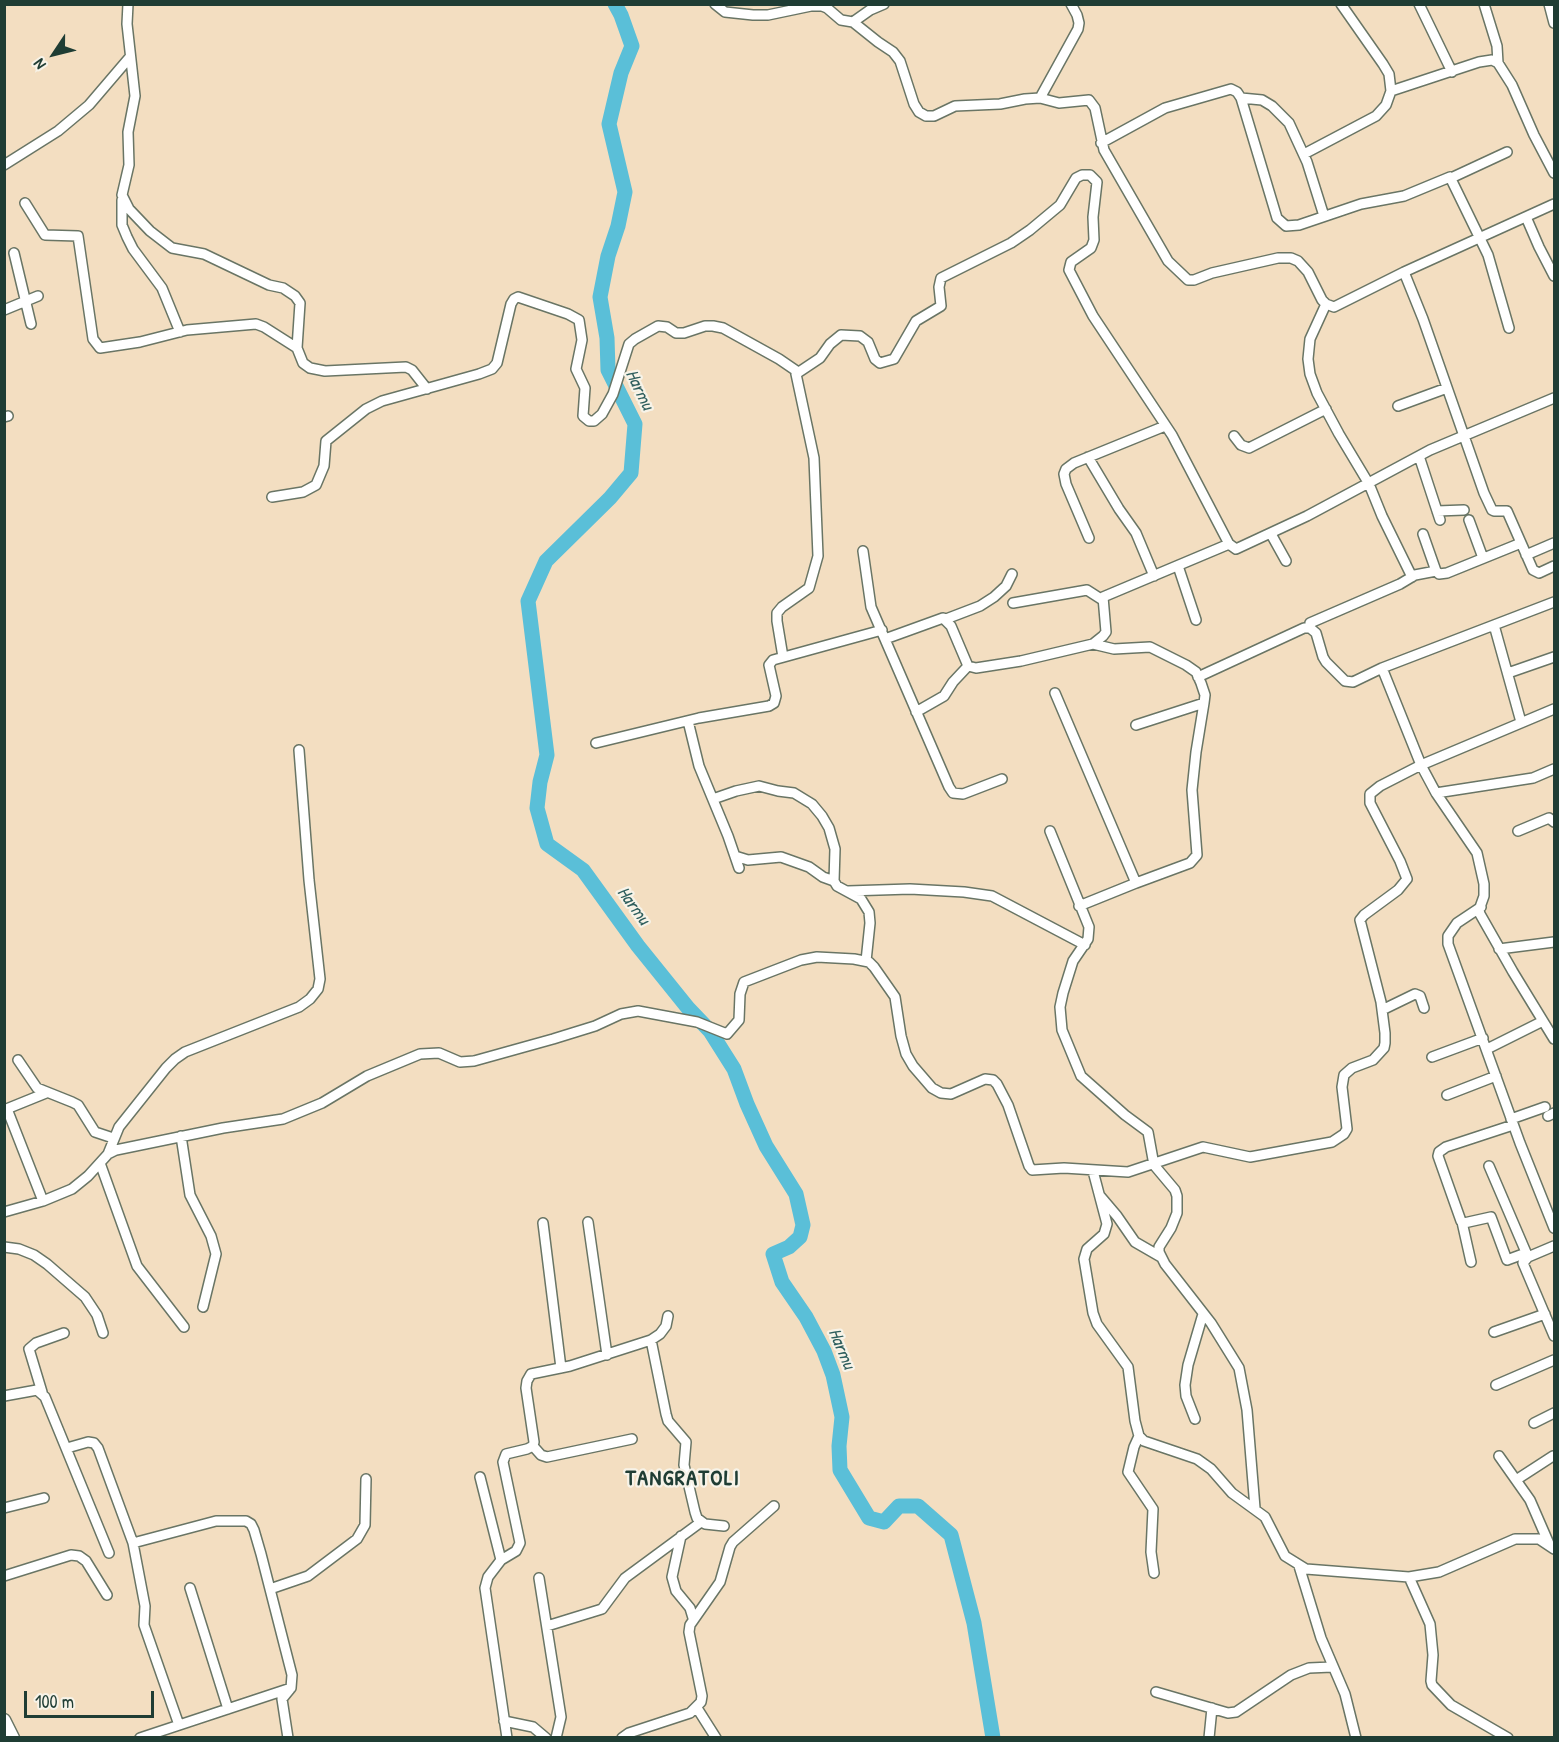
<!DOCTYPE html>
<style>
body{margin:0}
#map{position:relative;width:1559px;height:1742px;overflow:hidden;background:#f3dec1;font-family:"Patrick Hand",sans-serif}
canvas{display:block}
.frame{position:absolute;inset:0;border:6px solid #1f3d34;pointer-events:none}
.north{position:absolute;left:24px;top:24px;width:60px;height:60px;-webkit-text-stroke:4px #f7f3e8;paint-order:stroke;rotate:235deg;font-size:16px;font-weight:700;line-height:24px;text-align:center;color:#1f3d34}
.north::after{content:'';display:block;margin:auto;width:21px;height:27px;background:#1f3d34;clip-path:polygon(50% 0,100% 100%,50% 72%,0 100%)}
.scale{position:absolute;left:24px;top:1691px;width:130px;height:27px;box-sizing:border-box;border:3px solid #1f3d34;border-top:0;padding-left:8px;font-size:18px;line-height:21px;white-space:nowrap;color:#1f3d34;-webkit-text-stroke:4px #f7f3e8;paint-order:stroke}
</style>
<div id="map">
<canvas width="1559" height="1742"></canvas>
<div class="frame"></div>
<div class="north">N</div>
<div class="scale">100 m</div>
</div>
<script>
const ctx = document.querySelector('canvas').getContext('2d');
ctx.lineJoin = 'round';
const poly = rows => new Path2D(rows.map(r => 'M' + r).join(''));
function stroke(path, color, width, dash) { ctx.strokeStyle = color; ctx.lineWidth = width; ctx.lineCap = dash ? 'butt' : 'round'; ctx.setLineDash(dash || []); ctx.stroke(path); }
function write(font, color, halo, rows, align = 'center') {
  ctx.font = font + ' "Patrick Hand",sans-serif'; ctx.lineWidth = 4.5; ctx.setLineDash([]); ctx.textBaseline = 'middle'; ctx.strokeStyle = halo; ctx.fillStyle = color; for (const [text, x, y, turn = 0] of rows) {
    ctx.save(); ctx.translate(x, y); ctx.rotate((+turn || 0) * Math.PI / 180); ctx.textAlign = isNaN(turn) ? turn : align; if (halo) ctx.strokeText(text, 0, 0); ctx.fillText(text, 0, 0); ctx.restore();
  }
}
stroke(poly([
 [615,4,621,15,632,46,621,73,609,124,625,192,618,226,608,256,600,297,607,338,608,370,635,424,631,473,610,498,546,561,528,601,547,755,540,782,537,808,547,844,583,870,638,946,688,1008,710,1031,734,1069,747,1104,766,1146,796,1194,803,1225,800,1237,789,1247,773,1254,782,1282,806,1317,824,1351,833,1375,842,1417,839,1446,840,1470,869,1518,884,1522,899,1506,918,1506,951,1535,974,1623,993,1738]
]), '#5abfd8', 15);
const minor = poly([
 [128,4,127,24,135,96,128,132,129,165,122,195,129,209,150,231,172,248,204,254,269,285,283,288,295,296,300,303,297,348,303,363,310,368,325,371,406,367,412,370,427,389],
 [715,4,725,12,753,15,768,15,811,6,822,6,827,8,841,20,853,22,878,42,893,52,900,61,914,104,919,112,926,116,934,116,955,106,1000,104,1025,99,1040,98,1059,103,1089,100,1095,108,1104,150,1168,261,1188,280,1194,280,1212,273,1278,258,1291,258,1298,261,1308,272,1322,300,1326,304,1334,307,1404,272],
 [1419,4,1452,72],
 [1484,4,1497,46,1498,63],
 [1549,4,1554,23],
 [853,22,870,10,884,4],
 [1391,91,1479,62,1492,60,1498,63,1512,85,1534,135,1554,173],
 [1040,98,1078,29,1079,23,1077,15,1071,4],
 [1241,98,1262,100,1272,106,1289,123,1307,162,1324,216],
 [1101,143,1165,108,1231,89,1237,92,1241,98,1277,218,1286,226,1299,225,1361,204,1404,196,1450,177,1488,255,1509,328],
 [1304,154,1376,116,1386,105,1391,91,1389,74,1383,64,1341,4],
 [4,165,58,131,89,105,130,57],
 [1451,178,1507,152],
 [122,200,122,225,127,237,133,249,162,288,180,332],
 [25,203,45,235,78,236,93,339,100,348,140,342,187,330,256,324,264,327,297,348],
 [1554,204,1404,272,1423,319,1484,493,1492,510,1494,511,1507,511,1533,570,1539,573,1554,566],
 [1526,217,1539,247,1554,276],
 [14,253,31,324],
 [1326,304,1310,339,1308,359,1310,374,1317,393,1339,434,1369,484,1382,516,1412,577],
 [4,310,38,296],
 [1398,406,1447,388],
 [4,417,8,416],
 [1234,436,1241,445,1249,448,1326,409],
 [1419,456,1440,520],
 [1088,457,1119,509,1136,533,1154,576],
 [272,497,303,492,316,485,324,466,326,441,366,409,382,401,479,374,492,369,497,363,511,304,514,299,518,297,568,314,579,320,582,340,576,369,585,388,583,416,589,421,594,421,602,414,613,394,629,344,635,339,658,326,667,327,676,333,684,333,705,326,713,326,723,328,779,359,798,372],
 [1437,511,1464,510],
 [1469,520,1483,558],
 [1271,534,1286,561],
 [1423,534,1436,571,1439,574,1447,573,1521,543],
 [1089,538,1066,484,1064,474,1066,469,1074,463,1165,426],
 [863,551,871,607,949,787,953,793,963,794,1002,779],
 [1526,555,1554,543],
 [1178,566,1196,620],
 [1013,603,1087,590,1101,599],
 [946,619,980,606,994,597,1006,586,1012,574],
 [1310,623,1400,584,1415,575,1436,571],
 [1494,625,1521,722],
 [885,639,943,618,951,626,968,666,976,668,1021,661,1093,644,1103,636,1106,632,1103,597,1229,544],
 [783,657,777,621,777,613,782,607,809,588,818,556,814,458,796,374,820,358,830,344,841,335,860,336,868,342,875,359,880,363,894,359,916,321,941,306,939,287,941,278,1011,243,1030,230,1060,205,1076,178,1082,175,1090,175,1097,182,1093,217,1094,240,1091,248,1071,262,1069,270,1093,316,1172,435,1229,544,1236,549,1307,516,1430,450,1554,398],
 [1382,668,1421,765,1436,793,1477,853,1484,884,1484,896,1479,910,1480,914,1513,972,1554,1039],
 [1508,673,1554,657],
 [1198,677,1304,628,1310,628,1316,633,1323,657,1326,662,1345,681,1353,682,1382,668,1554,602],
 [1055,693,1136,883],
 [916,712,944,696,953,682,968,666],
 [688,721,699,766,728,836,739,868],
 [1136,725,1204,703],
 [596,743,699,718,769,706,774,703,776,696,769,665,773,660,882,630],
 [1436,793,1533,778,1554,769],
 [713,799,736,791,759,786,778,791,794,793,812,804,822,816,829,828,835,849,834,881,837,886,861,899,869,912,870,923,866,961],
 [1050,831,1089,927,1088,939,1073,961,1063,993,1060,1007,1062,1030,1081,1076,1125,1115,1148,1132,1154,1165,1175,1190,1177,1196,1177,1213,1171,1228,1159,1247,1159,1252,1165,1264,1211,1323,1239,1368,1247,1410,1255,1508],
 [1518,831,1549,818,1554,822],
 [735,856,748,860,781,857,809,867,823,877,834,881],
 [848,891,910,889,964,892,992,896,1085,945],
 [1079,906,1136,883,1190,863,1197,855,1192,790,1196,752,1204,703,1205,695,1201,683,1196,672,1186,665,1150,647,1114,649,1093,644],
 [1481,907,1457,923,1448,936,1448,944,1520,1143,1554,1228],
 [1499,949,1554,942],
 [1382,1010,1415,994,1420,996,1424,1008],
 [1487,1049,1543,1021],
 [1432,1057,1483,1038],
 [18,1060,37,1088,72,1102,78,1105,95,1132,113,1138],
 [1447,1095,1496,1076],
 [7,1109,43,1201],
 [4,1110,46,1093],
 [1548,1116,1554,1113],
 [1511,1119,1545,1107],
 [1513,1125,1446,1147,1439,1152,1438,1156,1461,1221,1464,1223,1491,1217,1507,1260,1526,1253],
 [181,1136,190,1195,211,1236,216,1254,203,1307],
 [108,1154,119,1127,166,1068,175,1059,185,1052,299,1007,310,999,318,989,320,979,309,880,299,750],
 [100,1163,137,1266,184,1327],
 [1489,1166,1528,1257],
 [1093,1171,1107,1224,1104,1234,1087,1249,1084,1259,1093,1313,1097,1324,1128,1367,1135,1421,1139,1436,1144,1441,1197,1459,1211,1469,1232,1493,1265,1517,1285,1556,1306,1569,1409,1577,1439,1572,1515,1539,1539,1539,1554,1549],
 [1100,1196,1117,1216,1135,1242,1161,1257],
 [4,1212,43,1201,72,1189,88,1176,108,1154,116,1150,223,1128,283,1119,322,1103,367,1076,420,1054,439,1053,460,1062,474,1061,553,1039,595,1026,621,1014,638,1011,697,1022,727,1034,739,1020,740,994,744,982,801,960,817,957,854,959,869,962,874,967,895,997,901,1036,906,1054,913,1066,932,1088,941,1093,951,1094,985,1079,993,1080,997,1084,1008,1105,1029,1166,1032,1170,1064,1168,1128,1172,1203,1147,1250,1157,1332,1142,1344,1134,1347,1129,1342,1087,1344,1075,1352,1068,1373,1060,1384,1048,1385,1043,1385,1033,1381,1002,1360,920,1364,915,1398,890,1407,879,1400,861,1370,803,1370,794,1380,786,1421,765,1554,709],
 [588,1222,607,1355],
 [1462,1222,1471,1262],
 [543,1223,561,1368],
 [1554,1246,1528,1257,1523,1263,1554,1336],
 [4,1247,19,1249,34,1255,47,1264,85,1297,97,1315,103,1333],
 [1494,1332,1545,1314],
 [651,1340,666,1414,668,1421,686,1442,684,1465,695,1512,697,1518,705,1524,724,1526],
 [1496,1385,1554,1360],
 [42,1392,29,1349,36,1343,64,1333],
 [4,1396,37,1390,45,1397,109,1553],
 [1195,1419,1186,1396,1185,1385,1188,1365,1203,1314],
 [1534,1423,1554,1413],
 [1139,1436,1134,1447,1128,1472,1153,1509,1151,1552,1154,1573],
 [533,1446,541,1455,547,1457,632,1439],
 [67,1448,88,1442,94,1443,98,1448,133,1543,145,1606,144,1625,179,1725],
 [1499,1456,1530,1500,1550,1546],
 [480,1477,501,1560],
 [1516,1480,1553,1456],
 [4,1508,44,1498],
 [681,1536,672,1577,676,1591,690,1608,693,1618],
 [133,1543,216,1521,246,1521,251,1524,254,1530,261,1554,292,1675,291,1688,282,1699,288,1738],
 [1299,1566,1321,1638,1345,1694,1356,1738],
 [4,1576,71,1555,79,1556,86,1561,107,1595],
 [1409,1577,1430,1624,1433,1655,1431,1681,1432,1685,1451,1705,1508,1738],
 [539,1578,561,1717,556,1738],
 [190,1588,228,1709],
 [270,1589,308,1576,357,1539,365,1525,366,1479],
 [547,1626,602,1609,625,1578,701,1522],
 [1156,1692,1228,1713,1236,1712,1291,1675,1309,1668,1332,1667],
 [697,1708,716,1738],
 [504,1721,533,1727,546,1738],
 [140,1738,291,1688],
 [507,1738,485,1588,488,1577,501,1560,516,1551,520,1543,503,1462,506,1454,527,1449,533,1446,534,1442,526,1388,527,1381,531,1374,570,1366,651,1340,660,1334,666,1326,668,1316],
 [622,1738,629,1733,690,1713,701,1702,702,1696,689,1632,690,1625,720,1582,730,1547,733,1542,774,1506],
 [1209,1738,1212,1708]
]);
const tertiary = poly([
 [4,1720,13,1738]
]);
stroke(minor, '#697565', 12);
stroke(tertiary, '#697565', 15);
stroke(minor, '#fff', 9);
stroke(tertiary, '#fff', 12);
write('italic 18px', '#2e5e5d', '#f7f3e8', [
 ["Harmu",639,390,64],
 ["Harmu",633,906,54],
 ["Harmu",841,1349,67]
]);
ctx.letterSpacing = '1.5px';
write('bold 22px', '#1f3d34', '#f7f3e8', [
 ["TANGRATOLI",683,1479]
]);
ctx.letterSpacing = '0px';
</script>
